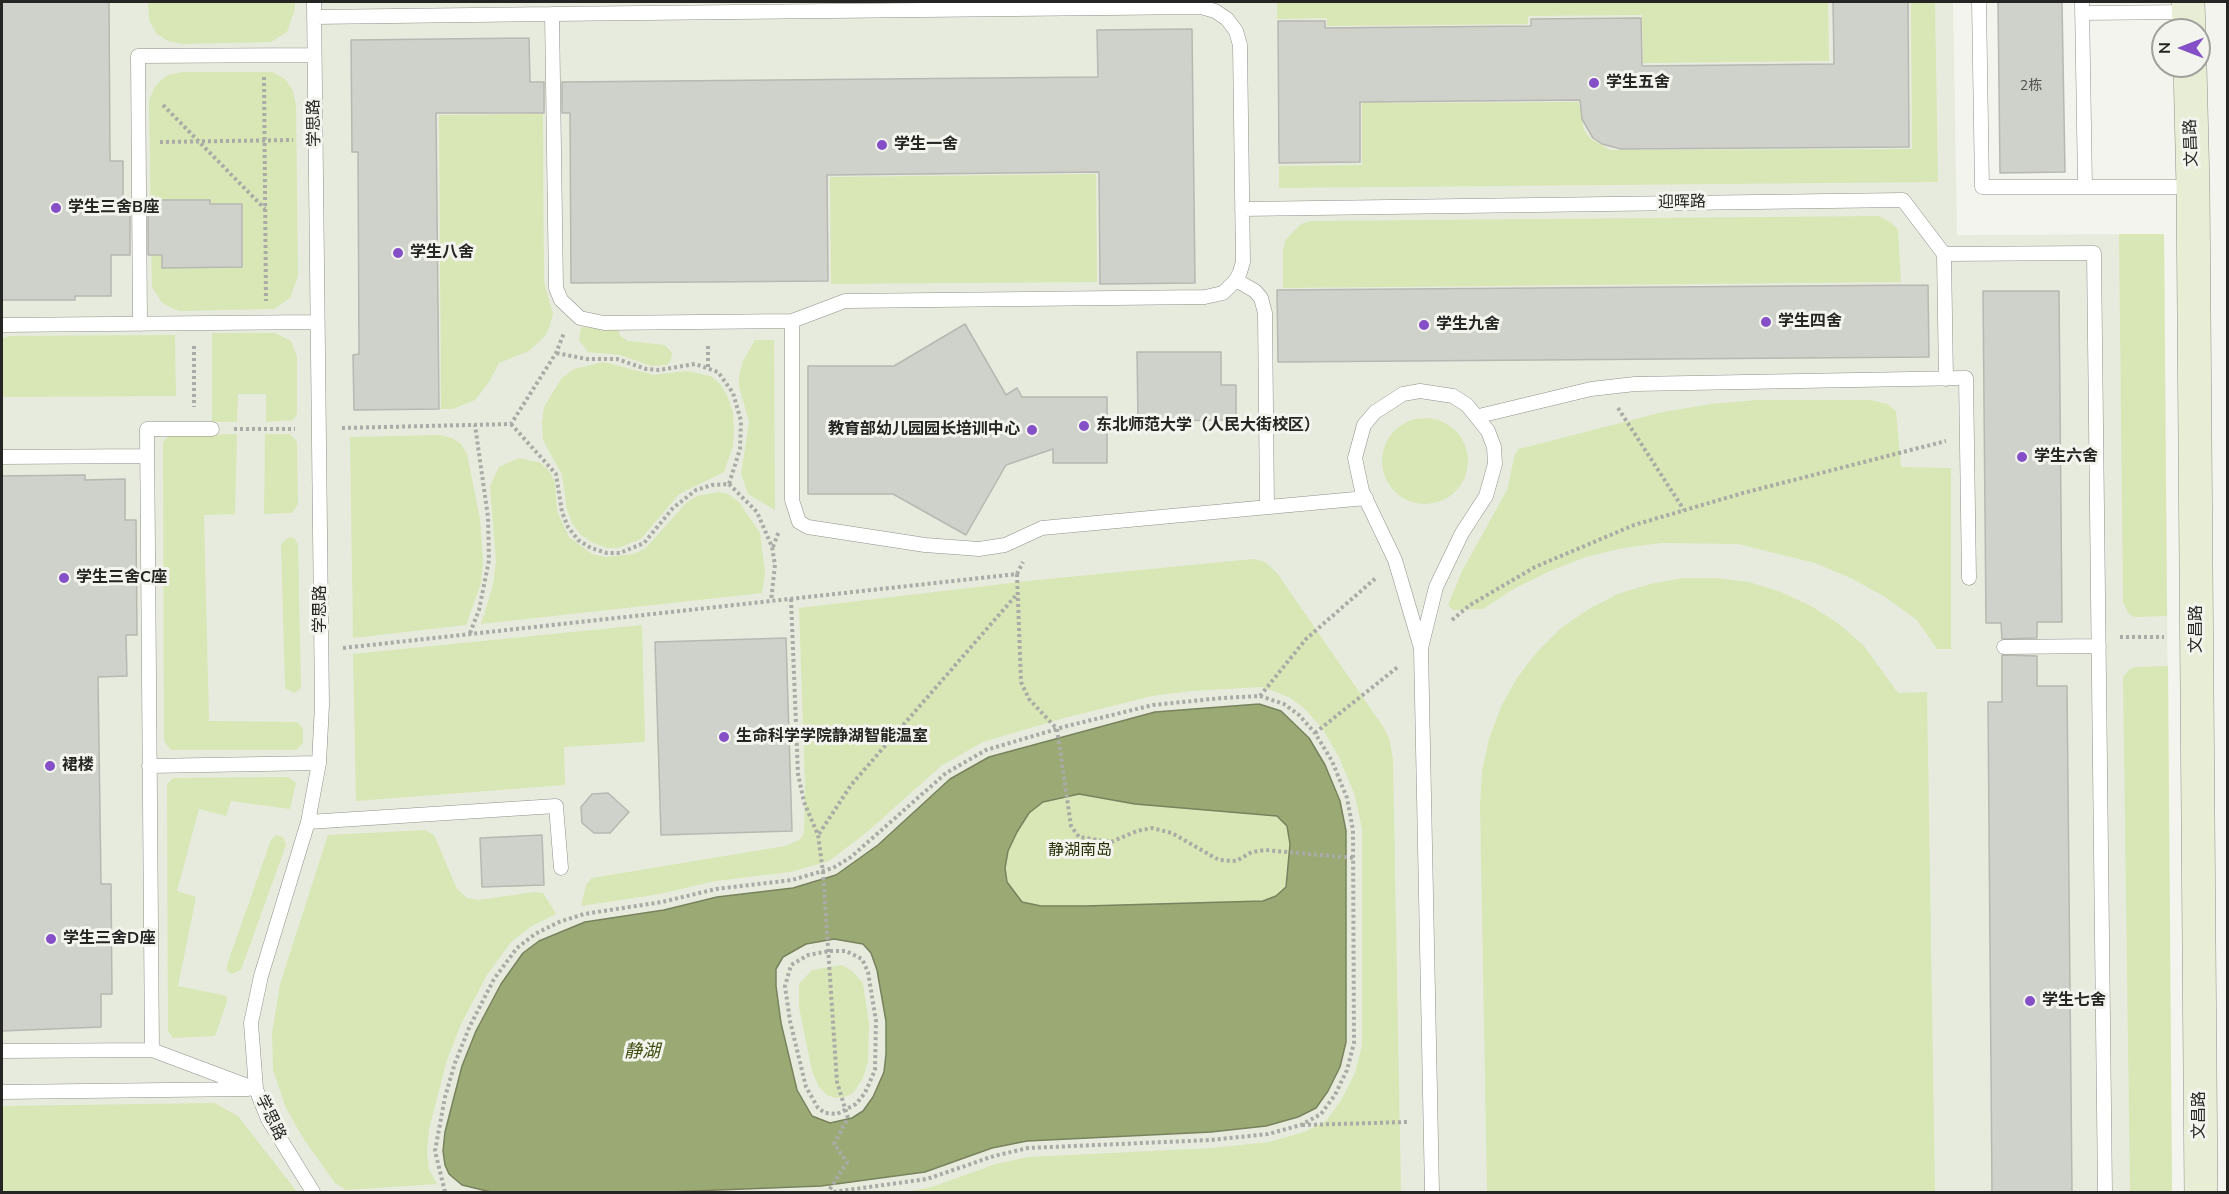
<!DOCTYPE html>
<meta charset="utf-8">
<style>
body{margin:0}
#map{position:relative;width:2229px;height:1194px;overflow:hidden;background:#f2f4ed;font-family:"Nunito Sans",sans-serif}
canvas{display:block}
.frame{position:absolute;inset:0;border:3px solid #252523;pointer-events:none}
.north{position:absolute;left:2151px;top:18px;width:60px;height:60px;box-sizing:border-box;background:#f2f4ed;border:2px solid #a0a19c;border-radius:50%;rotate:270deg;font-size:16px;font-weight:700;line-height:24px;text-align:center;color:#252523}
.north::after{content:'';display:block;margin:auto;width:21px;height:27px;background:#8550c7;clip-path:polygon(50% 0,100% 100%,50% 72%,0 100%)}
</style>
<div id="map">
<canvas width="2229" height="1194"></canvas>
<div class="frame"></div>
<div class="north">N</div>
</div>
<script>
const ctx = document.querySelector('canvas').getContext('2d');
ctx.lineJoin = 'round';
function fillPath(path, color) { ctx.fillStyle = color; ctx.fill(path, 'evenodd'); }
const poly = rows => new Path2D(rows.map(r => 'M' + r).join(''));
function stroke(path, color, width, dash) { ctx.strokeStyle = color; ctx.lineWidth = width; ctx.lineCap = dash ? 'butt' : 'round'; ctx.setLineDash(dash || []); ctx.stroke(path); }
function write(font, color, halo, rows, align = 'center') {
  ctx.font = font + ' "Nunito Sans","Noto Sans SC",sans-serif'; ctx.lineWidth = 6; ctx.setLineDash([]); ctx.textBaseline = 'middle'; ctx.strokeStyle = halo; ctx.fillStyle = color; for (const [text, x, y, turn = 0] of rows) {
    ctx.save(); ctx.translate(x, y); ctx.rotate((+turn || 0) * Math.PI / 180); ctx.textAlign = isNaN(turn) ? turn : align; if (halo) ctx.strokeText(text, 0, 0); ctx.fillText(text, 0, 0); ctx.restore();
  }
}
fillPath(poly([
 [2,2,1953,2,1957,235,2164,234,2172,1192,2,1192]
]), '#e7ebdd');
fillPath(poly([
 [148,2,295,2,295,9,287,32,271,42,182,44,168,41,156,33,149,20],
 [1277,2,1828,3,1829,61,1643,63,1642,15,1528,16,1528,24,1327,26,1327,18,1277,19],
 [1911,2,1935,2,1938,182,1279,188,1279,166,1362,165,1362,90,1390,90,1391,103,1579,102,1584,130,1591,139,1610,150,1912,149],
 [182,72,272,72,285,79,293,91,296,105,298,276,290,298,274,309,179,311,162,303,152,287,149,101,154,88,160,81,168,75],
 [543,114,544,282,553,314,550,325,545,336,529,351,499,363,489,382,475,400,453,409,441,409,439,115],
 [1096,174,1097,282,831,284,830,177],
 [1879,216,1892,223,1898,230,1901,282,1283,288,1283,249,1286,239,1301,224,1311,221],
 [2119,234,2164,234,2167,616,2135,617,2129,614,2123,602],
 [581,327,618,329,620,336,628,341,665,345,672,353,671,360,667,365,651,366,620,355,588,352,579,340],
 [212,333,275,333,291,341,297,357,297,414,293,420,266,422,266,394,238,394,237,422,212,422],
 [175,335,176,396,2,397,2,339,10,336],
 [755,340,774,340,775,510,748,494,741,474,749,422,739,386,739,376,743,361],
 [604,362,654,375,686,371,711,376,720,384,727,395,733,412,734,430,733,446,724,472,679,494,641,539,618,548,607,548,593,543,581,535,572,523,567,510,562,475,543,440,542,423,544,407,561,379,574,369],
 [1757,400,1871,400,1887,404,1896,411,1901,467,1951,468,1951,649,1937,649,1917,620,1885,597,1851,578,1815,563,1738,544,1661,543,1623,548,1586,557,1550,571,1515,588,1483,609,1453,610,1448,605,1462,571,1507,490,1515,454,1519,449,1663,412,1711,404],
 '1382 461a43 43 0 1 1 86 0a43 43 0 1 1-86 0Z',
 [237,434,235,514,204,515,209,721,298,722,303,729,303,743,296,750,171,750,164,741,163,442,170,435],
 [265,434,290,434,297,442,298,504,292,513,264,514],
 [439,435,452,438,461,444,467,454,480,519,483,560,481,583,466,625,353,638,350,437],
 [519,458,541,463,550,472,555,482,557,511,569,537,592,554,606,557,634,554,646,548,686,503,697,496,718,492,728,494,739,502,760,533,765,572,762,593,481,624,493,585,496,561,490,486,499,467],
 [289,537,294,538,298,544,301,688,294,693,285,688,281,544],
 [1253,559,1265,562,1277,573,1384,728,1390,741,1393,761,1401,1192,904,1192,929,1188,996,1164,1029,1157,1212,1148,1269,1142,1304,1132,1326,1121,1342,1099,1355,1073,1362,1045,1362,829,1355,796,1339,757,1322,728,1304,708,1289,697,1262,687,1191,691,1152,696,1064,718,983,742,941,766,867,832,829,861,791,872,715,881,660,894,581,906,586,885,592,878,785,846,800,840,804,833,805,785,799,608,1037,580],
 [1683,578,1716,578,1749,582,1781,592,1811,606,1839,624,1864,646,1898,693,1927,692,1935,1192,1487,1192,1480,805,1482,771,1489,739,1501,707,1517,678,1537,652,1561,628,1589,609,1618,594,1650,584],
 [642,625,645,742,564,747,565,785,356,801,353,654],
 [2168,666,2172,1192,2130,1192,2123,677,2130,669,2136,667],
 [288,777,296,783,290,809,231,801,226,816,199,809,177,891,196,897,178,986,223,995,227,997,227,1002,215,1036,173,1038,168,1031,167,784,173,778],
 [1079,794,1277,816,1287,826,1290,844,1285,887,1276,896,1263,901,1085,906,1041,906,1022,902,1007,882,1005,868,1008,851,1017,832,1029,813,1043,802],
 [425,830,434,835,457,889,467,898,479,900,534,892,543,893,556,914,530,927,511,942,487,975,461,1024,447,1060,429,1129,427,1152,429,1170,437,1184,346,1190,335,1183,303,1138,286,1108,273,1070,272,1033,280,984,328,835],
 [276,835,283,837,286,845,241,970,232,974,227,971,227,965,271,840],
 [842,965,852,971,863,983,869,1024,868,1061,863,1078,854,1092,848,1096,836,1098,827,1095,819,1087,812,1071,799,1007,799,984,812,970],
 [214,1103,238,1116,297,1192,2,1192,2,1106]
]), '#d8e7b5');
const water = poly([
 [1259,704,1281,711,1309,738,1325,765,1340,801,1346,831,1346,1042,1340,1067,1328,1091,1316,1108,1298,1117,1266,1126,1211,1132,1027,1141,992,1148,925,1172,821,1186,667,1192,491,1192,462,1185,449,1174,445,1165,443,1151,445,1132,462,1066,476,1031,501,984,523,953,539,941,585,922,664,910,717,897,793,888,836,875,878,845,950,779,989,757,1155,712,1259,704],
 [1079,794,1135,804,1277,816,1287,826,1290,844,1286,887,1276,896,1263,901,1085,906,1041,906,1022,902,1007,882,1005,868,1008,851,1017,832,1029,813,1043,802,1079,794],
 [834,939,863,944,871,953,877,970,886,1021,886,1054,884,1072,873,1097,863,1111,852,1118,830,1123,812,1116,797,1090,781,1023,776,986,776,969,783,957,806,944,834,939]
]);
fillPath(water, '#9baa75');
stroke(water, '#78825c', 1.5);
const building = poly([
 [2,2,109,2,110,161,123,161,123,200,130,200,130,255,111,255,111,296,75,296,75,300,2,300,2,2],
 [1833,2,1908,2,1909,147,1621,149,1602,144,1593,138,1582,119,1580,100,1360,102,1360,162,1279,163,1278,21,1325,21,1325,28,1531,26,1531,19,1641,18,1642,66,1834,64,1833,2],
 [1998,2,2062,2,2065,172,2000,173,1998,2],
 [1192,29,1195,283,1100,284,1099,172,827,175,828,281,571,283,570,113,562,113,562,82,1098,77,1097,30,1192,29],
 [529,38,530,82,544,82,544,113,436,113,439,409,354,410,353,355,359,354,358,152,352,152,351,40,529,38],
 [148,200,210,200,210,204,242,204,242,267,162,268,162,255,148,255,148,200],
 [1928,285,1929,357,1278,362,1277,290,1928,285],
 [1983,291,2059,291,2062,622,2037,622,2037,638,2002,639,2001,623,1986,623,1983,291],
 [965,324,1006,395,1017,388,1022,397,1107,397,1107,463,1053,463,1053,449,1006,465,966,535,893,494,808,494,808,366,894,366,965,324],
 [1137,352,1221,352,1221,385,1236,385,1236,420,1138,421,1137,352],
 [85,475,85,480,125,479,125,520,136,520,137,635,126,635,127,676,98,677,101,884,111,884,112,994,101,994,101,1027,2,1031,2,476,85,475],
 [786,638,792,831,661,835,655,642,786,638],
 [2002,655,2037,656,2037,686,2067,686,2072,1192,1992,1192,1988,702,2002,702,2002,655],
 [608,793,629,812,610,833,594,833,582,823,581,807,592,794,608,793],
 [542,835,544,885,482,887,480,838,542,835]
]);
fillPath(building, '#cfd1cb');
stroke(building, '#b6b8b1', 1.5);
const lane = poly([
 [1979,2,1982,187,2193,187],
 [2082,2,2085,187],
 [2082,13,2188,12],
 [314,17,552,14,1201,7,1215,11,1227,19,1236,31,1240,45,1243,262,1240,272,1236,280,1223,293,1205,297,845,301,792,321,604,323,580,318,561,300,556,288,552,14],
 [1242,209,1903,200,1944,254,2094,253,2105,1192],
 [1944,254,1946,379],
 [1236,280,1255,291,1261,298,1265,313,1267,507],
 [792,321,792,500,799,522,808,527,925,545,979,549,1005,545,1042,528,1366,498],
 [140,324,138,56,314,55],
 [2,325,317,322],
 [1420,391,1453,396,1467,405,1488,431,1494,447,1495,464,1486,496,1462,533,1436,587,1421,648,1395,560,1362,491,1355,458,1364,425,1375,412,1403,394,1420,391],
 [1479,416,1591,389,1635,384,1966,378,1969,578],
 [212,429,147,429,152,1050,256,1089],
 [2,457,147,456],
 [2004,647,2099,646],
 [1421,648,1432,1192],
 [149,766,319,763],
 [308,822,556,806,561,868],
 [2,1051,152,1050],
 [2,1092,248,1089],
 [313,1192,268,1119,256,1089,251,1023,261,976,308,822,319,763,322,705,314,2]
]);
const secondary = poly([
 [2188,2,2189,30],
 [2190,66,2193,187,2201,1192]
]);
stroke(lane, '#8f918b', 15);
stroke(secondary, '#8f918b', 34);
stroke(poly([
 [264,77,266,301],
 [163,105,265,209],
 [160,142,293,140],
 [194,346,194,407],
 [708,367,708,343],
 [1618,408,1684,510],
 [511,424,556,474,562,512,568,527,578,540,591,548,607,553,620,553,644,543,673,508,696,490,712,485,729,484,740,449,741,421,733,393,718,372,695,364,659,370,646,369,617,359,587,359,556,353],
 [342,428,511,424,556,353,564,333],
 [234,429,295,429],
 [729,484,757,512,772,547,775,565,771,601],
 [773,547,779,531],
 [1017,574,1021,682,1029,699,1057,729,1071,826,1079,837,1111,842,1137,831,1152,828,1172,833,1219,860,1236,861,1252,852,1265,850,1354,858],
 [791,599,798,774,804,802,818,835,823,872,837,1082,848,1118,834,1144,847,1162,828,1192],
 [1452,620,1470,605,1535,567,1634,525,1743,493,1946,441],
 [470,633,479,610,489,560,488,517,475,425],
 [2120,637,2164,637],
 [343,648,1017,574,1023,562],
 [1260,696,1306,639,1377,577],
 [1315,733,1399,666],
 [819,834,851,785,1018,593],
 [830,951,846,951,862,959,868,972,876,1021,875,1070,865,1093,856,1104,837,1114,825,1113,818,1108,806,1087,790,1021,785,986,791,965,808,955,830,951],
 [1302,1125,1408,1122],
 [445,1192,435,1151,445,1097,455,1063,469,1028,494,979,517,948,535,934,559,922,584,914,662,902,716,889,792,880,833,868,851,857,946,773,986,750,1067,726,1153,705,1222,698,1260,696,1284,704,1299,715,1315,733,1332,761,1347,798,1353,830,1354,1043,1347,1070,1335,1095,1321,1114,1301,1125,1268,1134,1211,1140,1028,1148,994,1156,927,1179,833,1192]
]), '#aaaba6', 4, [3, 3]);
stroke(lane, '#fff', 14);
stroke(secondary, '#e8eed6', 33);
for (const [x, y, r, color] of [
 [1594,83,6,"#8550c7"],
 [882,145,6,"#8550c7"],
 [56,208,6,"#8550c7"],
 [398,253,6,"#8550c7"],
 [1766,322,6,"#8550c7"],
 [1424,325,6,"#8550c7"],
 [1084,426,6,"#8550c7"],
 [1032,430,6,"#8550c7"],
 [2022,457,6,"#8550c7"],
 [64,578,6,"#8550c7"],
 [724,737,6,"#8550c7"],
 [50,766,6,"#8550c7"],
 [51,939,6,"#8550c7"],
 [2030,1001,6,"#8550c7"]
]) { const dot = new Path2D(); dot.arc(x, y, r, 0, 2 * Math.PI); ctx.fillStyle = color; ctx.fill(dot); stroke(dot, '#f2f4ed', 2); }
write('14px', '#50504d', null, [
 ["2栋",2031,87]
]);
write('bold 16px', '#252523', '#f2f4ed', [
 ["学生五舍",1606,83],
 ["学生一舍",894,145],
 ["学生三舍B座",68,208],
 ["学生八舍",410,253],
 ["学生四舍",1778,322],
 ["学生九舍",1436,325],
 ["东北师范大学（人民大街校区）",1096,426],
 ["教育部幼儿园园长培训中心",1020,430,"right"],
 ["学生六舍",2034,457],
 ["学生三舍C座",76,578],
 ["生命科学学院静湖智能温室",736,737],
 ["裙楼",62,766],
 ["学生三舍D座",63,939],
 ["学生七舍",2042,1001]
], 'left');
write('16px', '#252523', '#f2f4ed', [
 ["学思路",315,123,-91],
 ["文昌路",2192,143,-92],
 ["迎晖路",1682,203,-1],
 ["学思路",321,609,-90],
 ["文昌路",2197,629,-90],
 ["文昌路",2200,1115,-90],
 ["学思路",270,1118,64]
]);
write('16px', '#283107', '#f2f4ed', [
 ["静湖南岛",1080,851]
]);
write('italic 18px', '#3e4b0e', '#f2f4ed', [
 ["静湖",642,1053]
]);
</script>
